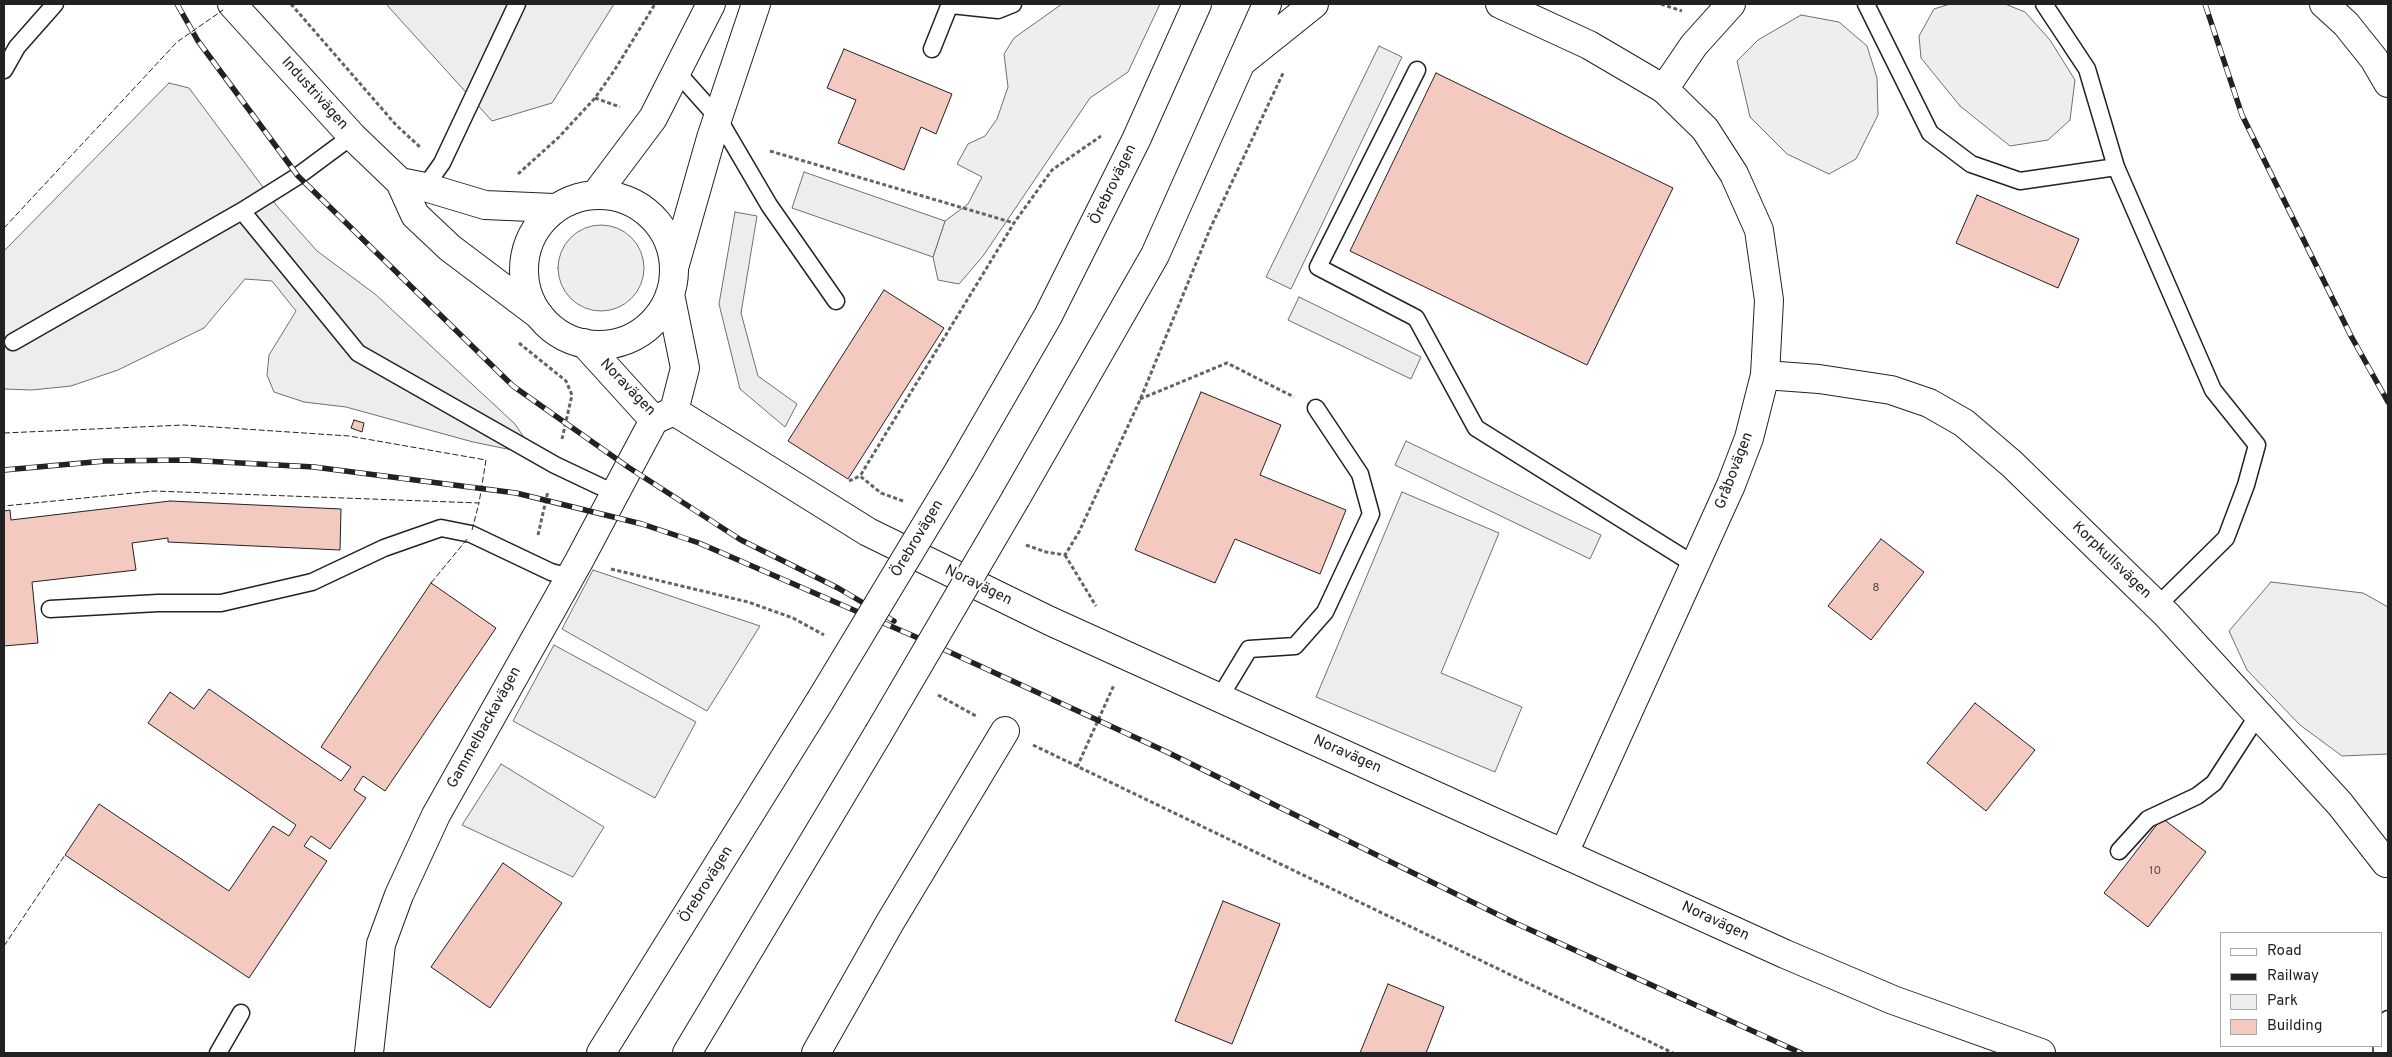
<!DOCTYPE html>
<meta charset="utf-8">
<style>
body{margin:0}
#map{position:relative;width:2392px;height:1057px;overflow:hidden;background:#fff;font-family:Overpass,sans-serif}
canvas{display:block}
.frame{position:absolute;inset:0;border:5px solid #222;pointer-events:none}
.legend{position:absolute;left:2220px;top:932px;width:162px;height:115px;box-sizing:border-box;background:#fff;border:1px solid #a7a7a7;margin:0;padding:6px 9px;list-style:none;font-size:15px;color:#222}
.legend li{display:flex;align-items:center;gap:10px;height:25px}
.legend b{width:25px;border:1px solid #a7a7a7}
</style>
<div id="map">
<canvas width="2392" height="1057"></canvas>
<div class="frame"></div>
<ul class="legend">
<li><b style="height:6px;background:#fff"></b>Road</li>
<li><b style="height:6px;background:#222"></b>Railway</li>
<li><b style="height:14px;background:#eee"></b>Park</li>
<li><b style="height:14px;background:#f3c9c0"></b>Building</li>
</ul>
</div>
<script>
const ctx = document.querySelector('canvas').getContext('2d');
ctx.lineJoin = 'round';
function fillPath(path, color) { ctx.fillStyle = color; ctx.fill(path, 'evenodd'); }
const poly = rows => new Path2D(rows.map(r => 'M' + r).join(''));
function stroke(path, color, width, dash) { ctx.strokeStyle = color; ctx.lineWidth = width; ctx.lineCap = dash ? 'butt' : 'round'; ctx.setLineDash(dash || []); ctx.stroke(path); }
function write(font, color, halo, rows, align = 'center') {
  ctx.font = font + ' Overpass,sans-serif'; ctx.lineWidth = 4; ctx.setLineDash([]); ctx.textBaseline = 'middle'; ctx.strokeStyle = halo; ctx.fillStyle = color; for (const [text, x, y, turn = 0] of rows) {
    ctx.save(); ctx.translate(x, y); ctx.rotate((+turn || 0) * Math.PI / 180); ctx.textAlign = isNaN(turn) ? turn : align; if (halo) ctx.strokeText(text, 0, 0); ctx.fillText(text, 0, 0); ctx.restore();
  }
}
const green = poly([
 [1062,4,1160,4,1128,72,1090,98,983,256,959,284,938,280,933,257,945,221,968,204,982,177,957,164,968,144,985,136,997,119,1008,87,1004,54,1014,38,1062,4],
 [1950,4,2005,4,2025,12,2050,40,2075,80,2070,120,2048,140,2010,146,1960,106,1921,58,1919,36,1934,9,1950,4],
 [1801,15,1839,22,1867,46,1877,78,1878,115,1856,159,1829,174,1787,154,1750,117,1737,61,1758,40,1801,15],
 '558 268a43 43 0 1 1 86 0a43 43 0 1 1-86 0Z',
 [2271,582,2363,593,2388,607,2388,754,2342,756,2300,725,2247,670,2229,631,2271,582]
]);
fillPath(green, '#eee');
stroke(green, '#6f6f6f', 1);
const parking = poly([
 [386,4,614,4,552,103,492,121,386,4],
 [1379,46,1402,57,1291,289,1266,277,1379,46],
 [169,83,189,88,277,206,317,251,375,294,515,424,525,439,517,451,473,442,346,407,304,402,274,392,267,375,269,355,296,311,272,281,245,279,204,328,118,370,71,386,32,390,4,389,4,251,169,83],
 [804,172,945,221,933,257,792,208,804,172],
 [735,212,757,216,741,313,758,376,797,404,785,427,740,389,719,304,735,212],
 [1299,297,1421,357,1411,379,1288,320,1299,297],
 [1406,441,1601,535,1590,559,1395,465,1406,441],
 [1402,492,1499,533,1441,673,1522,707,1495,772,1316,697,1402,492],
 [593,570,760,626,707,711,562,629,593,570],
 [554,645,696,722,655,798,513,721,554,645],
 [501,764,604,827,573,877,462,825,501,764]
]);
fillPath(parking, '#ededed');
stroke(parking, '#6f6f6f', 1);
const building = poly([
 [844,49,952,94,936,134,921,127,904,170,838,143,856,100,827,88,844,49],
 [1436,73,1673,188,1587,365,1350,251,1436,73],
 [1977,195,2079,239,2058,288,1956,243,1977,195],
 [884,290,944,328,848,479,788,441,884,290],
 [1201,392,1281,425,1260,475,1346,510,1320,574,1235,539,1215,583,1135,550,1201,392],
 [354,420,364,423,362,432,351,428,354,420],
 [170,501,341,509,340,550,168,542,168,538,132,543,136,570,32,582,38,643,4,646,4,511,10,510,11,520,170,501],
 [1881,539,1924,572,1871,640,1828,606,1881,539],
 [431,583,496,628,385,791,363,776,354,790,366,798,330,849,311,836,304,846,327,861,249,978,65,855,99,804,229,891,273,826,289,836,296,825,148,723,170,692,194,709,209,689,341,781,351,767,321,747,431,583],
 [1975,703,2035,750,1986,811,1927,763,1975,703],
 [2162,818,2206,852,2148,927,2104,893,2162,818],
 [503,863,562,903,490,1008,431,967,503,863],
 [1223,901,1280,924,1232,1044,1175,1021,1223,901],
 [1388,984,1444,1007,1426,1053,1360,1053,1388,984]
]);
fillPath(building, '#f3c9c0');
stroke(building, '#222', 1);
const service = poly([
 [1866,4,1930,133,1971,164,2020,181,2116,167],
 [2044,4,2087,69,2116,167,2213,390,2257,445,2246,485,2226,538,2157,606],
 [951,5,998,10,1013,4],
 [932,49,950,4],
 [4,70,17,47,55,4],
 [1417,70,1318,267,1416,318,1476,428,1695,565],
 [677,72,718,118,769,205,836,301],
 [425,187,442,163,517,4],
 [242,211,358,353,555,465,614,493],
 [13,342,242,211,298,176,352,136],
 [50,609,158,603,221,603,312,582,384,548,441,528,471,534,551,572,570,577],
 [1220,697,1249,649,1295,646,1325,612,1371,514,1360,474,1316,408],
 [2119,851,2148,819,2197,796,2214,783,2258,715],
 [218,1053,241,1013],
 [2382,1053,2381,1037,2388,1019]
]);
const minor = poly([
 [232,4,352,136,400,182,415,215,450,248,539,315],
 [2324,4,2346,24,2374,59,2388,83],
 [1664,89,1694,45,1731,4],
 [400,182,425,187,485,205,554,208],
 [1765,375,1819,379,1891,390,1929,403,1964,423,2012,464,2167,615,2340,804,2386,863],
 [369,1053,381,944,399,895,436,815,579,561,654,420],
 [816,1053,889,924,1005,731]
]);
const tertiary = poly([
 '524 270a75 75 0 1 1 150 0a75 75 0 1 1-150 0Z',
 [584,343,654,420,674,411,685,368,670,294],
 [674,411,868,532,1050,621,1785,954,1893,1000,2041,1053],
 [1564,853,1731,485,1749,438,1765,375,1769,300,1759,230,1734,174,1705,129,1664,89]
]);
const trunk = poly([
 [1500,4,1589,45,1664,89],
 [1244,60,1314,4],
 [596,194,653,118,711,4],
 [674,268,711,138,756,4],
 [961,467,1048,316,1136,140,1197,4],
 [1016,498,1155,255,1267,4],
 [601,1053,820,701],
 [687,1053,878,734]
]);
stroke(service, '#222', 19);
stroke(minor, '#222', 30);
stroke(tertiary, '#222', 30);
stroke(trunk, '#222', 30);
stroke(poly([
 [291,4,396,125,420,147],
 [1661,4,1682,11],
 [595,98,620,107],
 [770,151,1014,223],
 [518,174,559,137,595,98,614,71,655,4],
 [519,343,566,381,572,395,562,439],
 [1140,399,1227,363,1294,397],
 [849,481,860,476],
 [903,501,881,493,860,476,1014,223,1052,170,1101,136],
 [538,535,548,491],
 [1026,545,1046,552,1065,555,1079,532,1140,400,1210,229,1284,71],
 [1065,555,1096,606],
 [611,569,748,602,793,618,824,635],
 [938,695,976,716],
 [1033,745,1673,1053],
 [1077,767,1114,685]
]), '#646464', 3, [4, 2.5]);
stroke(service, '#fff', 16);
stroke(minor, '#fff', 28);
stroke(tertiary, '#fff', 28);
stroke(trunk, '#fff', 28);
const rail = poly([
 [177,4,198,41,298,176,513,386,628,467,741,540,838,588,894,621],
 [2205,4,2242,115,2351,336,2388,402],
 [4,470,105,461,186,460,314,467,516,493,642,524,699,543,932,644,1167,752,1513,922,1801,1053]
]);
stroke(rail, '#222', 5.5);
stroke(rail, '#fff', 4, [11]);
const trunkBridge = poly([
 [820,701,961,467],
 [878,734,1016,498]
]);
stroke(trunkBridge, '#222', 30, []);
stroke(trunkBridge, '#fff', 28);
stroke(poly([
 [4,228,177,42,223,10],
 [4,433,184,425,349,436,486,460,479,503,154,491,4,506],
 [472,530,479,503],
 [431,583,468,538],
 [4,946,65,855]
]), '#222', 1, [6, 2.5]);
write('12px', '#564c4a', null, [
 ["8",1876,589],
 ["10",2155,872]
]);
write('15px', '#222', '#fff', [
 ["Industrivägen",314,94,48],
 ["Örebrovägen",1114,185,-64],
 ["Noravägen",627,388,46],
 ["Gråbovägen",1735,471,-69],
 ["Örebrovägen",918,539,-59],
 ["Korpkullsvägen",2111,561,44],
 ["Noravägen",978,586,26],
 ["Gammelbackavägen",485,728,-61],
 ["Noravägen",1347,755,24],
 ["Örebrovägen",707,885,-58],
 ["Noravägen",1715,922,25]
]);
</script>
